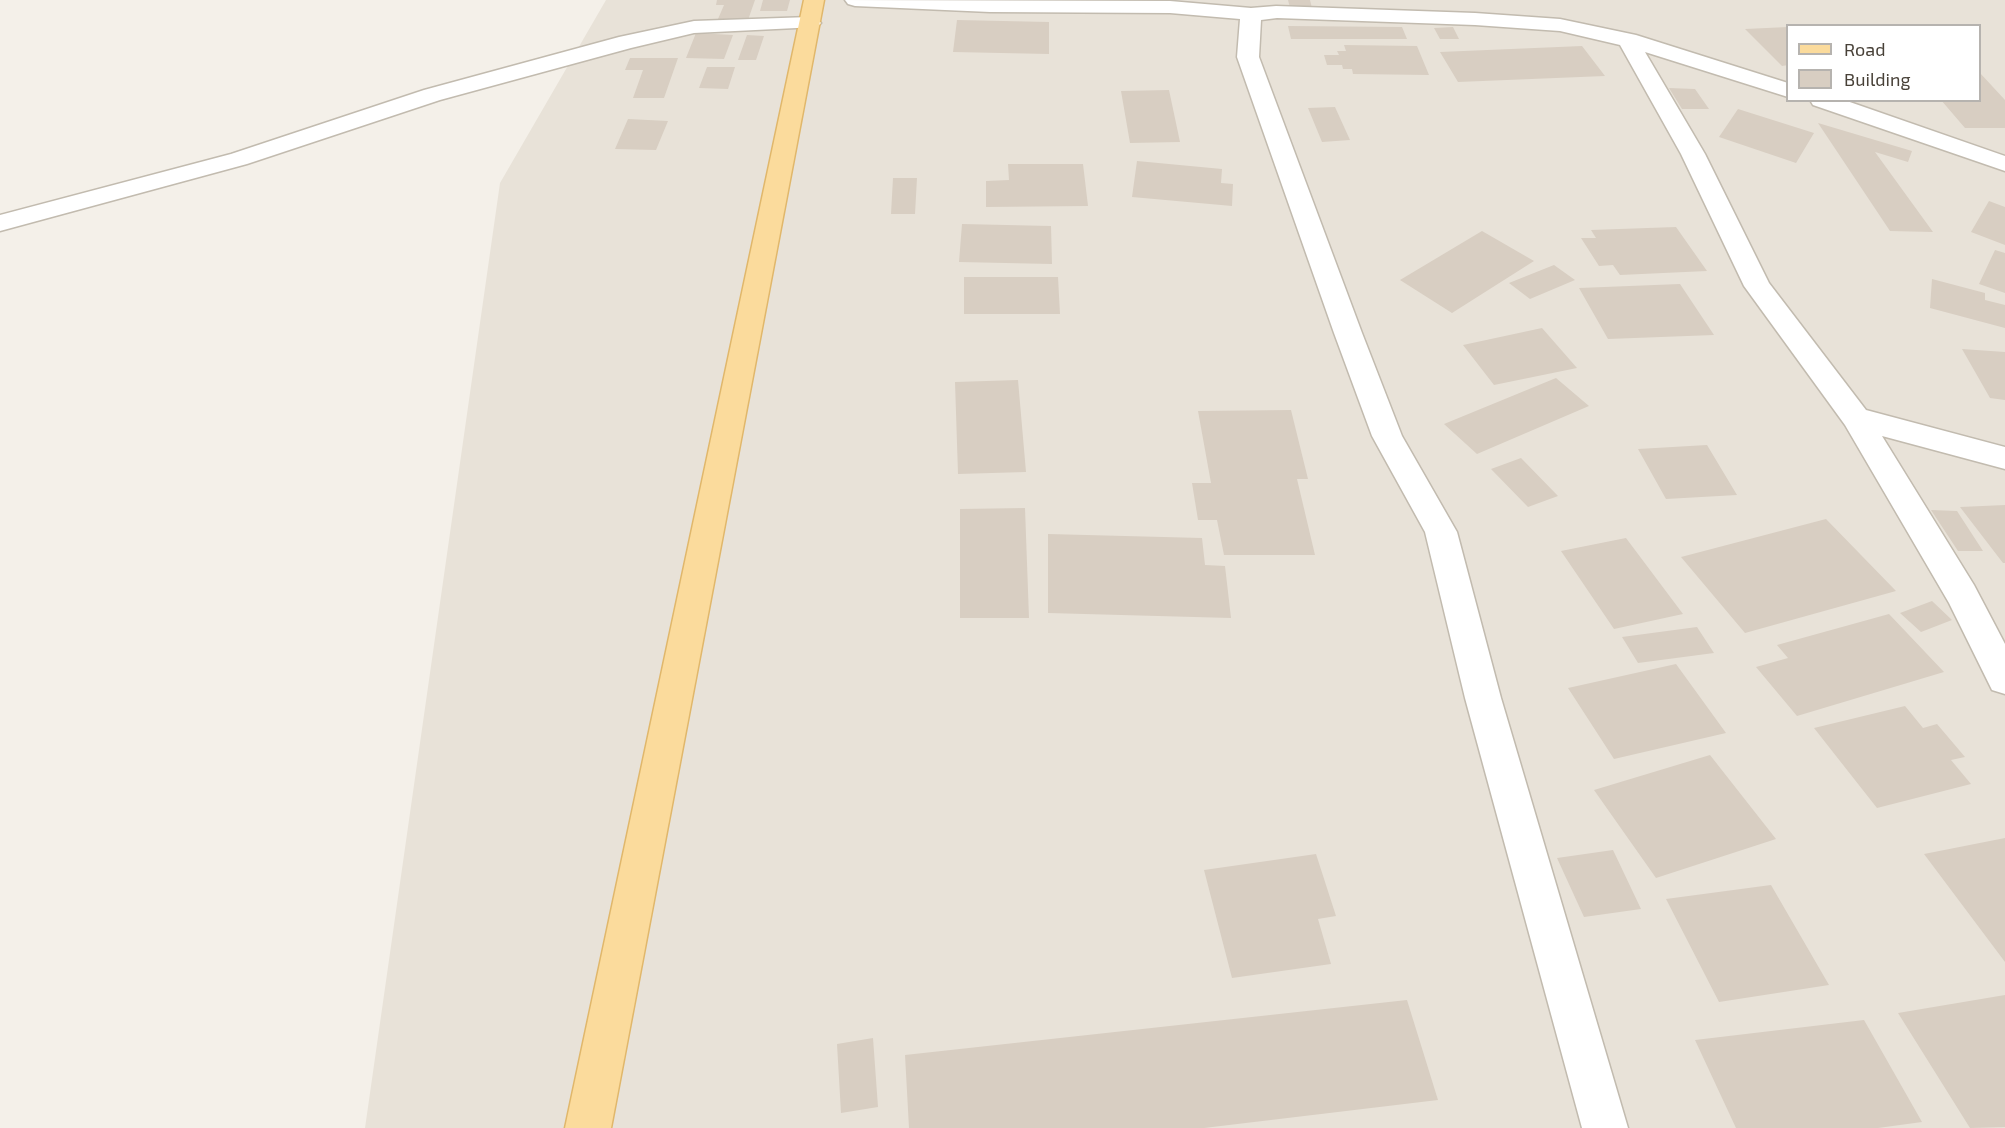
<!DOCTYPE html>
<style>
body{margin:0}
#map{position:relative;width:2005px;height:1128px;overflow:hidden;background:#f4f0e9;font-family:"Exo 2",sans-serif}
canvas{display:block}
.legend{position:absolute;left:1786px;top:24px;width:195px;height:78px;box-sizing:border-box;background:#fff;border:2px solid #b6b3af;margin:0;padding:8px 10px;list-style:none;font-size:18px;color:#484138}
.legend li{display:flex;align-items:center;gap:12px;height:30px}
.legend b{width:30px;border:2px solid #b6b3af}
</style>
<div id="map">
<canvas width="2005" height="1128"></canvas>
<ul class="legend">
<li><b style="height:8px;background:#fbdb9c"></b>Road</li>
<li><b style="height:16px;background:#d8cec2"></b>Building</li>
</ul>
</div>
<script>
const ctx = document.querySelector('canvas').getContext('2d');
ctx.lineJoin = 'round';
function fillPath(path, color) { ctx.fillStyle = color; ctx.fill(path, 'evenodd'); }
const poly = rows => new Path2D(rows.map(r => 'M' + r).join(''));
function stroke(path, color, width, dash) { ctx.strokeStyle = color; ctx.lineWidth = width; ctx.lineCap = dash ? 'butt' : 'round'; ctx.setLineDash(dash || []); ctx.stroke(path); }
fillPath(poly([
 [606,0,2005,0,2005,1128,365,1128,500,183],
 [1788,26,1980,26,1980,100,1788,100]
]), '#e8e2d8');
fillPath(poly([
 [717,0,755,0,748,20,718,19,724,5,716,5],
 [763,0,790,0,787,11,760,11],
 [1288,0,1310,0,1312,8,1290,8],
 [957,20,1049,22,1049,54,953,52],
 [1288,26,1402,27,1407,39,1291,39],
 [1453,27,1459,39,1440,39,1434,28],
 [1788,27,1788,65,1782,66,1745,29],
 [696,33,733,35,724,59,686,58],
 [747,35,764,36,756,60,738,60],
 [1344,45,1417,46,1429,75,1353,74,1352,69,1343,69,1342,65,1327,65,1324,55,1339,55,1337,51,1346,51],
 [1582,46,1605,76,1458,82,1440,52],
 [630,58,678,58,664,98,633,98,643,70,625,70],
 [707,67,735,67,728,89,699,88],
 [1980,73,2005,100,2005,128,1965,128,1941,100,1980,100],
 [1669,88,1695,89,1709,109,1682,109],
 [1169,90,1180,142,1130,143,1121,91],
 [1335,107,1350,140,1322,142,1308,108],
 [1738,109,1814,133,1796,163,1719,137],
 [628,119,668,121,656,150,615,149],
 [1818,123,1912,151,1908,162,1875,152,1933,232,1890,231],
 [1137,161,1222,169,1221,183,1233,184,1232,206,1132,197],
 [1008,164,1083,164,1088,206,986,207,986,181,1009,180],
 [893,178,917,178,915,214,891,214],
 [1989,201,2005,207,2005,245,1971,232],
 [962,224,1051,226,1052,264,959,262],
 [1676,227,1707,271,1620,275,1613,265,1599,266,1581,238,1596,238,1591,230],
 [1482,231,1534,261,1452,313,1400,280],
 [1995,250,2005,253,2005,293,1979,284],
 [1554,265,1575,280,1530,299,1509,283],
 [964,277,1058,277,1060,314,964,314],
 [1932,279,1985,293,1985,300,2005,305,2005,328,1930,308],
 [1680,284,1714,335,1608,339,1579,288],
 [1542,328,1577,368,1494,385,1463,345],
 [1962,349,2005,352,2005,400,1990,398],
 [1556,378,1589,406,1477,454,1444,424],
 [1018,380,1026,472,958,474,955,382],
 [1291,410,1308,479,1297,479,1315,555,1224,555,1217,520,1198,520,1192,483,1211,483,1198,411],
 [1707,445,1737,495,1666,499,1638,449],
 [1521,458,1558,496,1528,507,1491,469],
 [2005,505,2005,563,2003,563,1960,507],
 [1025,508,1029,618,960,618,960,509],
 [1931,510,1957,511,1983,551,1958,551],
 [1826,519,1896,591,1745,633,1681,557],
 [1048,534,1202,538,1205,565,1225,566,1231,618,1048,613],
 [1626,538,1683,614,1614,629,1561,551],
 [1932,601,1952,620,1921,632,1900,613],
 [1889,614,1944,672,1797,716,1756,667,1788,658,1777,645],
 [1697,627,1714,653,1638,663,1622,637],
 [1676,664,1726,733,1614,759,1568,688],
 [1905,706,1923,728,1937,724,1965,757,1951,760,1971,784,1877,808,1814,728],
 [1710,755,1776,839,1656,878,1594,790],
 [2005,838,2005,962,1924,854],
 [1613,850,1641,909,1584,917,1557,858],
 [1316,854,1336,916,1318,919,1331,964,1232,978,1204,870],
 [1771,885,1829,985,1719,1002,1666,899],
 [2005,995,2005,1127,1970,1128,1898,1013],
 [1407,1000,1438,1100,1204,1128,909,1128,905,1055],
 [1864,1020,1922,1122,1878,1128,1736,1128,1695,1040],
 [873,1038,878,1107,841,1113,837,1044]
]), '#d8cec2');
const minor = poly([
 [845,0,1170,1,1251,8,1276,6,1475,13,1560,19,1636,35,1788,83,1788,97,1645,52,1705,154,1769,283,1866,410,2005,447,2005,469,1882,436,1974,585,2005,644,2005,694,1992,690,1949,603,1845,425,1744,286,1681,154,1620,45,1560,31,1475,25,1277,18,1261,20,1259,57,1362,333,1402,436,1457,532,1501,698,1628,1128,1582,1128,1465,698,1425,532,1372,436,1334,333,1237,57,1240,19,1170,13,990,12,855,6,848,4,845,0],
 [810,17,817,19,821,23,817,27,694,33,631,48,440,100,247,164,0,231,0,215,231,154,424,90,619,37,694,21,810,17],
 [1810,100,1844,100,2005,156,2005,171,1813,105,1810,100]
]);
const major = poly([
 [804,0,824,0,611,1128,565,1128,804,0]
]);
stroke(minor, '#c2bbaf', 3);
stroke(major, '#e0b76b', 3);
fillPath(minor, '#fff');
fillPath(major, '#fbdb9c');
</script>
